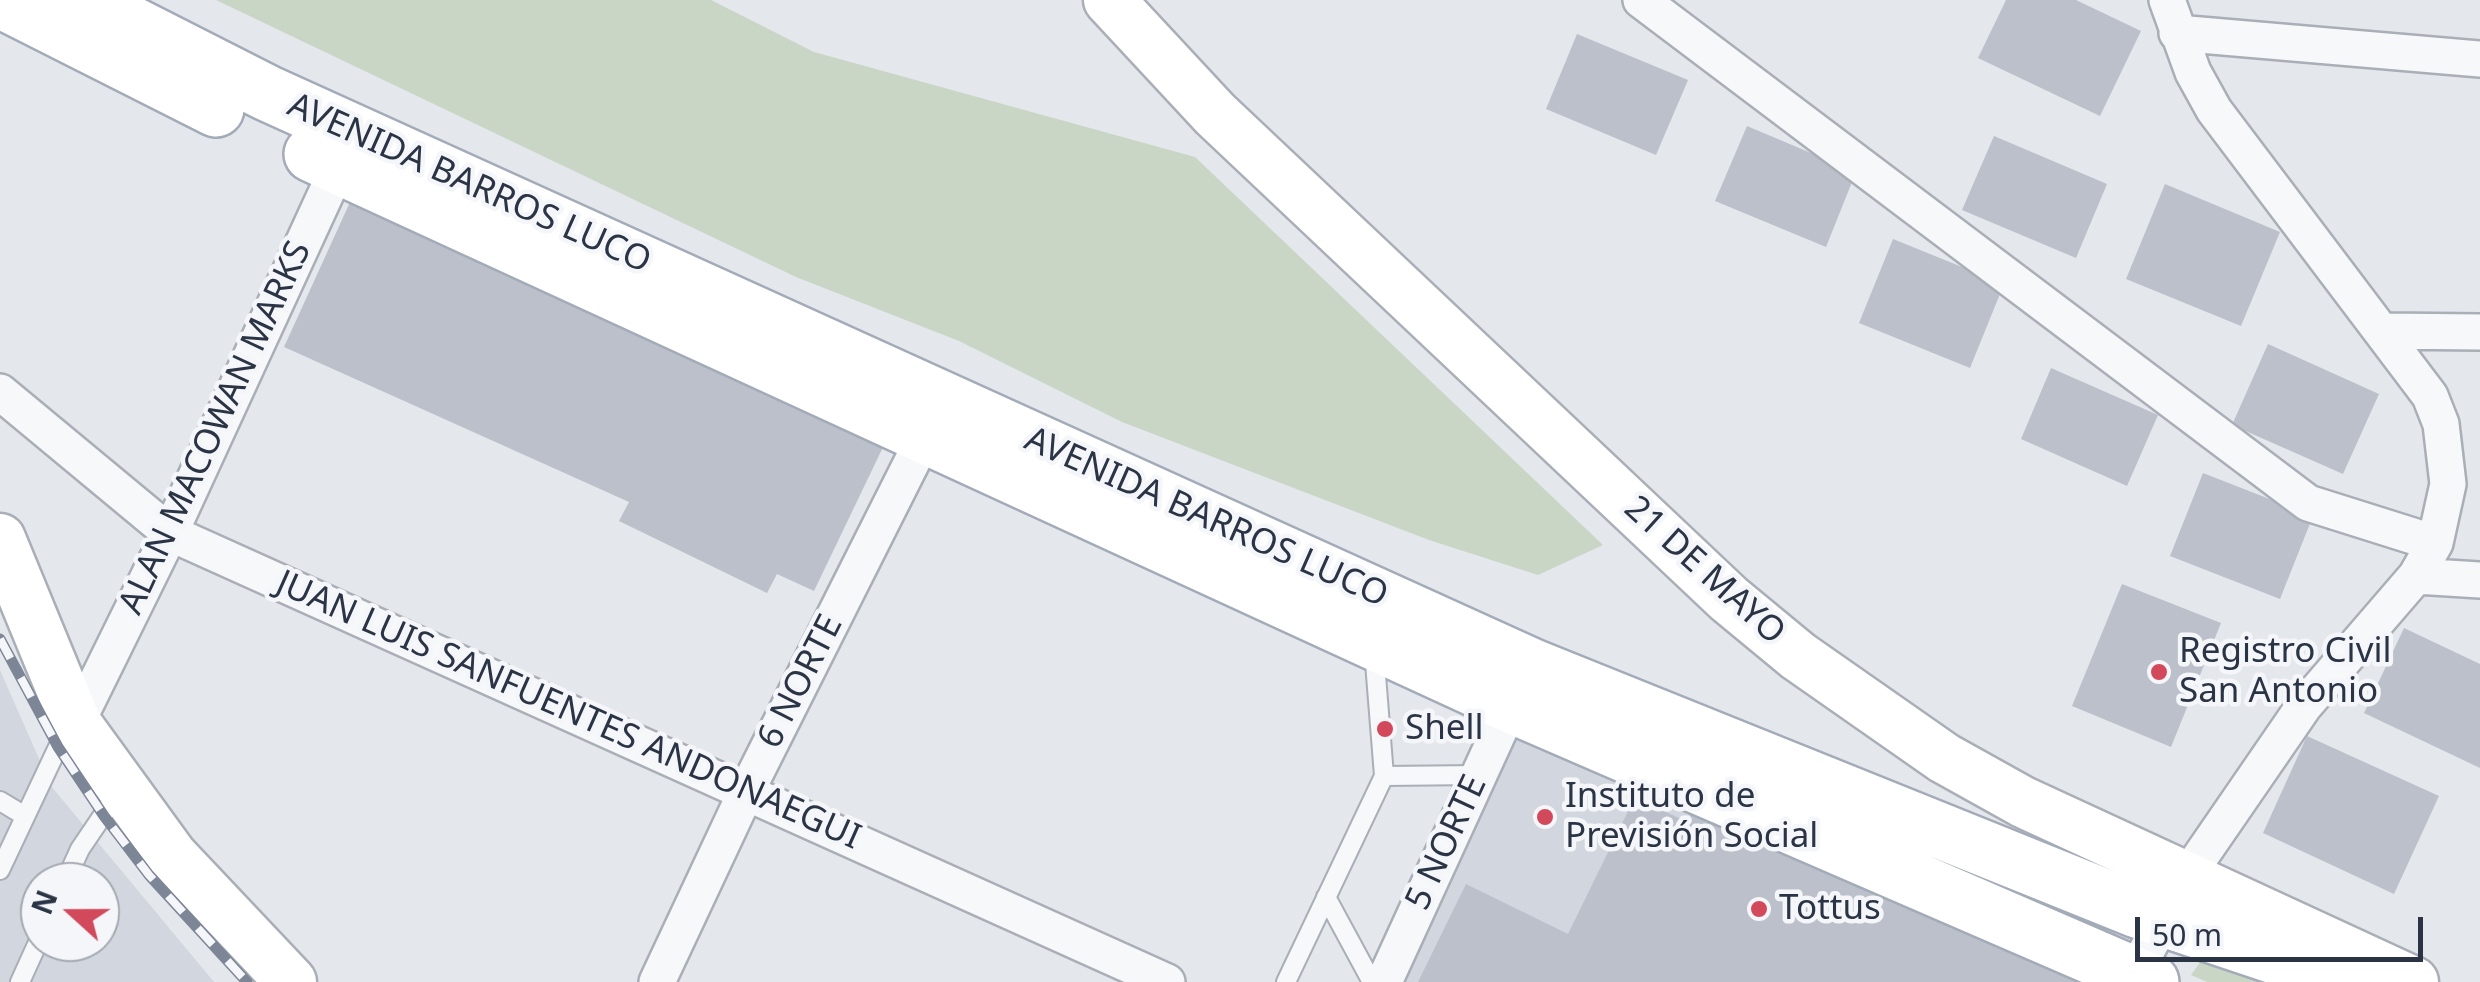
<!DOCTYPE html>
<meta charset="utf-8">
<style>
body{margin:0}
#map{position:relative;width:2480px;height:982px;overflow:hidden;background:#e4e7ec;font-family:"Noto Sans",sans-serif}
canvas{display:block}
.north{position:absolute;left:20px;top:862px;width:100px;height:100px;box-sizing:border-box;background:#f4f6f9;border:2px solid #a4a8b1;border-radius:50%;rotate:291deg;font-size:28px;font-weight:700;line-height:40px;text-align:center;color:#2b3445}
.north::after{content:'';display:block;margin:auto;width:35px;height:45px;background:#d1495b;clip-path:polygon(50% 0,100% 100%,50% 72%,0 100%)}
.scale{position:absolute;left:2135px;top:917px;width:288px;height:45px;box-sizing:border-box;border:5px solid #2b3445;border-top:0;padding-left:12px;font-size:30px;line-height:35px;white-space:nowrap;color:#2b3445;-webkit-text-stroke:8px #f4f6f9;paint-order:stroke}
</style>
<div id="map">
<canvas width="2480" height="982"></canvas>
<div class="north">N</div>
<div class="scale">50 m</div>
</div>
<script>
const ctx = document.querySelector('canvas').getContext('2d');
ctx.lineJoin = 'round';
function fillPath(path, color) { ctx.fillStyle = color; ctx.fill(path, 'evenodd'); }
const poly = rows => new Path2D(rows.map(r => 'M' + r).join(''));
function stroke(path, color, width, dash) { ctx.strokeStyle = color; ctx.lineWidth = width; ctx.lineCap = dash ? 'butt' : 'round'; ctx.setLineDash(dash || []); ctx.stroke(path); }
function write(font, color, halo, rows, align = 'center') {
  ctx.font = font + ' "Noto Sans",sans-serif'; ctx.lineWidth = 9; ctx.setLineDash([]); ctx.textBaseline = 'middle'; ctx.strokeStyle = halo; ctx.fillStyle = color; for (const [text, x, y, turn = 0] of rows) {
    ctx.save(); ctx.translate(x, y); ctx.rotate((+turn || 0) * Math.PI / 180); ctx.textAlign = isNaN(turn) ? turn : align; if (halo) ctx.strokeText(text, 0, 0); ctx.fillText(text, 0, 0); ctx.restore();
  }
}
fillPath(poly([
 [0,670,51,786,214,982,0,982],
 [40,882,100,882,100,942,40,942],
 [1521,725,2087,982,1401,982]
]), '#d2d6de');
fillPath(poly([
 [216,0,711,0,814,52,1195,157,1603,545,1538,575,1429,540,1122,422,959,341,796,277],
 [2201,961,2281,982,2207,982,2191,975]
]), '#c9d6c5');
fillPath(poly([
 [2006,0,2076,0,2141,31,2100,116,1978,58],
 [1577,34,1688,80,1656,155,1546,109],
 [1747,126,1856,172,1826,247,1715,201],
 [1994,136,2107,184,2076,258,1962,210],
 [2165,184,2280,232,2241,326,2126,279],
 [351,200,885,443,814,591,777,574,767,593,619,521,629,502,284,347],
 [1893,239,2004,284,1970,368,1859,323],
 [2268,344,2379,394,2343,474,2232,425],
 [2051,368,2158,415,2127,486,2021,439],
 [2203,473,2313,516,2280,599,2170,556],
 [2122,584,2221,623,2171,747,2072,706],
 [2404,628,2480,664,2480,768,2364,713],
 [2307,736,2439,796,2394,894,2263,833],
 [1635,797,1687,822,1695,805,2085,982,1418,982,1466,884,1568,934]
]), '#bbc0ca');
const lane = poly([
 [1384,776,1478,775],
 [0,801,25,816],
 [0,870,58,747,73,729],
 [65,882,80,849,120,790],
 [1326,897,1372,982],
 [20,982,40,938],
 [1286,982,1384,776,1374,650]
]);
const street = poly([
 [1641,0,2308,503,2435,543],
 [2177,33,2480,59],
 [2385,331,2480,332],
 [0,392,170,533,1167,982],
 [2416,576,2480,580],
 [76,724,170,533,346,150],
 [657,982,747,790,924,438],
 [1384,982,1511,705],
 [2130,982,2185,879,2304,706,2416,576,2435,543,2448,484,2441,424,2430,396,2214,110,2193,72,2167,0]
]);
const secondary = poly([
 [1109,0,1215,114,1729,599,1798,656,1944,758,2023,802,2413,982],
 [0,539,76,724,172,856,291,982]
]);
const primary = poly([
 [0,0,216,109],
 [84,0,267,93,1533,667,2137,910,2352,982],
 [312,154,1511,705,2151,982]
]);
stroke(lane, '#a9aeb7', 22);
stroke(street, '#a9aeb7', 40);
stroke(secondary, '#a9aeb7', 55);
stroke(primary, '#a3abb8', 60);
stroke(lane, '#f7f8fa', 18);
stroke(street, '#f7f8fa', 35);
stroke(secondary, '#fff', 50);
stroke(primary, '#fff', 55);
const rail = poly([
 [0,639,58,747,104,816,149,875,247,982]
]);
stroke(rail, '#7d8696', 11);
stroke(rail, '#f4f6f9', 8, [22]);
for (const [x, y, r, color] of [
 [2159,672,10,"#d1495b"],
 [1385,729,10,"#d1495b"],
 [1545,817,10,"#d1495b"],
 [1759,909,10,"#d1495b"]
]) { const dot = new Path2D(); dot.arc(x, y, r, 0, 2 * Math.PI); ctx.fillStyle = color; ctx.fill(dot); stroke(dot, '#f4f6f9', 4); }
write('35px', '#2b3445', '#f4f6f9', [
 ["AVENIDA BARROS LUCO",469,184,24],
 ["ALAN MACOWAN MARKS",216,428,-65],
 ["AVENIDA BARROS LUCO",1206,518,24],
 ["21 DE MAYO",1704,571,42],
 ["6 NORTE",801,682,-63],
 ["JUAN LUIS SANFUENTES ANDONAEGUI",568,711,24],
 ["5 NORTE",1447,843,-65]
]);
write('35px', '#2b3445', '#f4f6f9', [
 ["Registro Civil",2179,652],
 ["San Antonio",2179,692],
 ["Shell",1405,729],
 ["Instituto de",1565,797],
 ["Previsión Social",1565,837],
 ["Tottus",1779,909]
], 'left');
</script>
